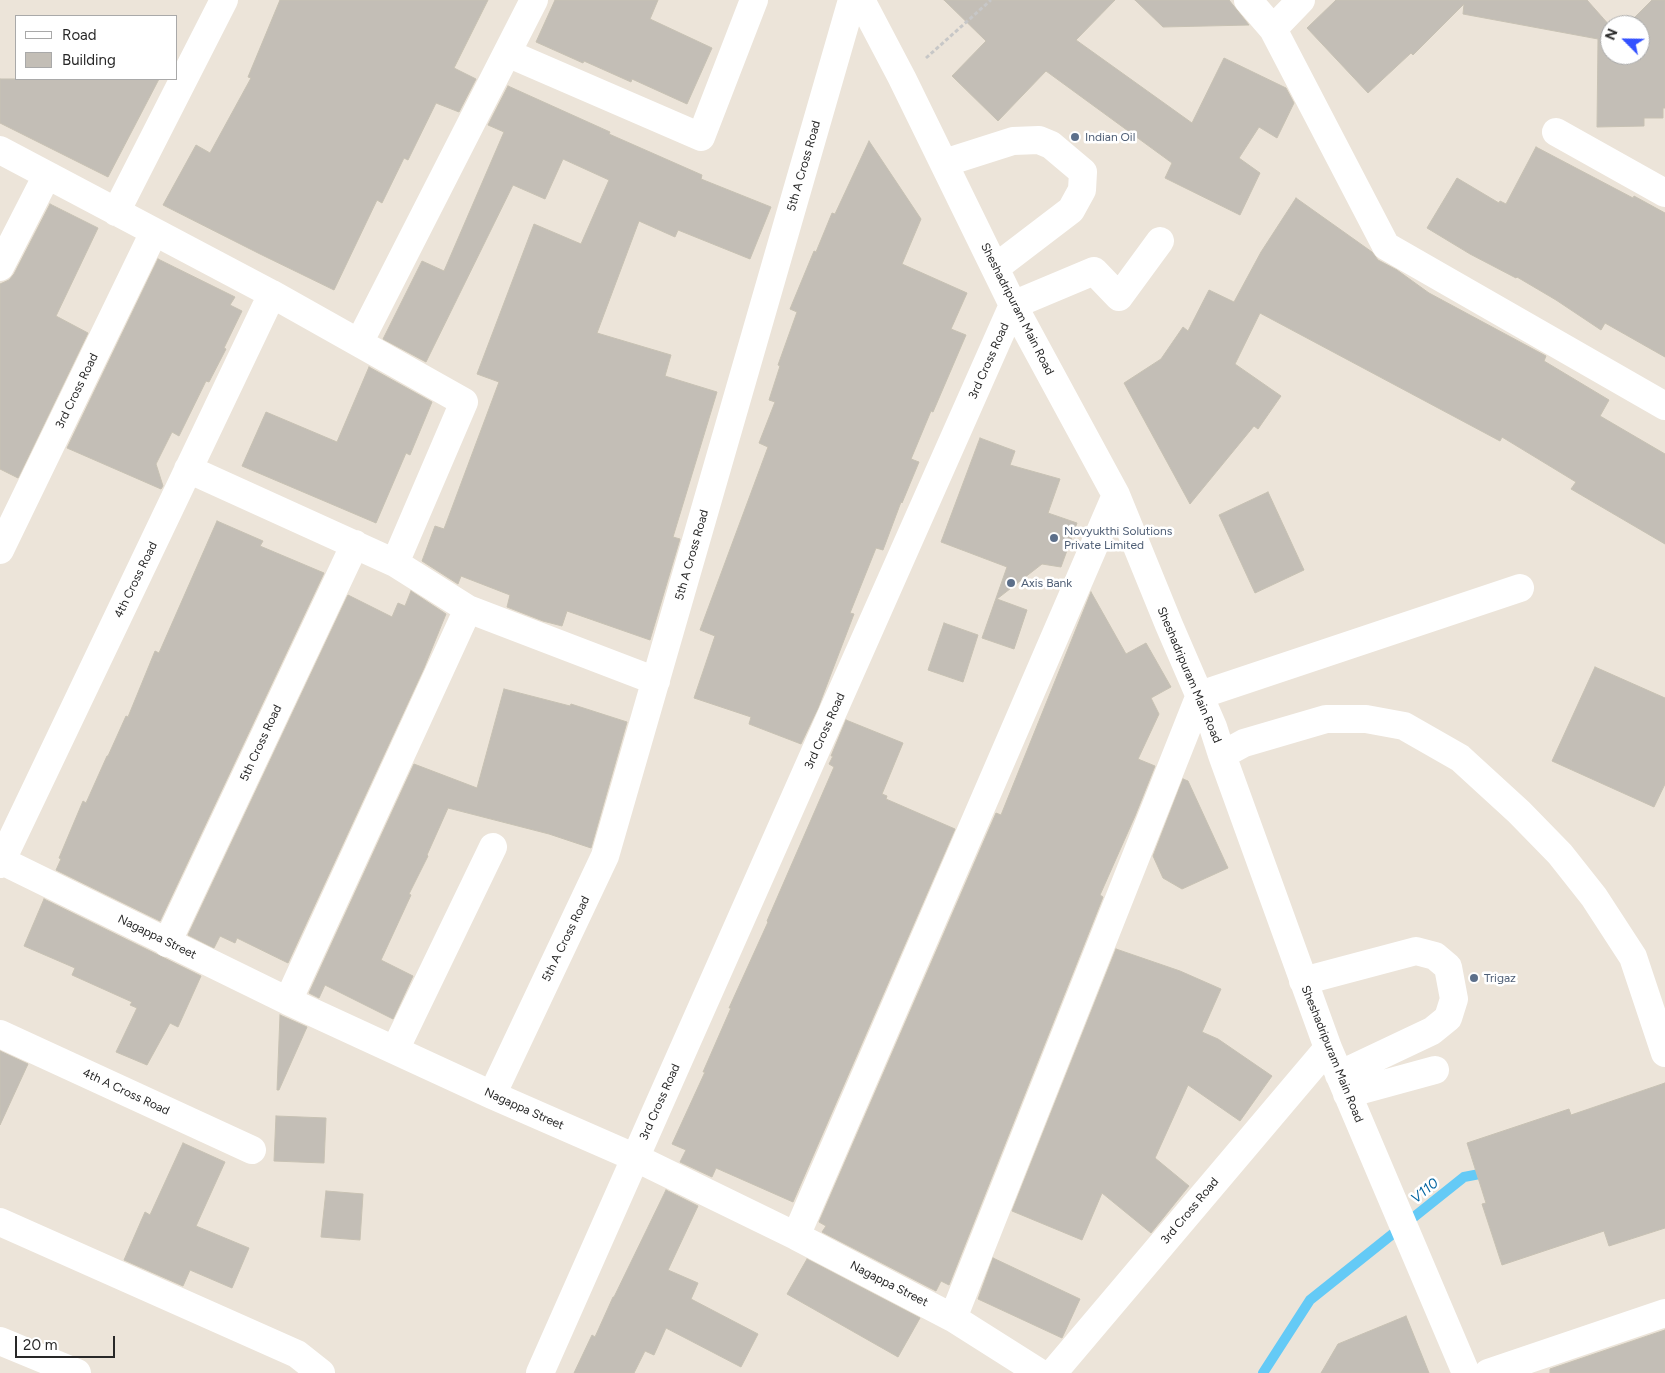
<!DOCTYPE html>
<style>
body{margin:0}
#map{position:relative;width:1665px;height:1373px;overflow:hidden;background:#ece4d9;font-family:Figtree,sans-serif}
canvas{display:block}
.legend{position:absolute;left:15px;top:15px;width:162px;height:65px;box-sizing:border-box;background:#fff;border:1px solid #a9a9a9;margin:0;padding:6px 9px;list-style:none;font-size:15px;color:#282828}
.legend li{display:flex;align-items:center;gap:10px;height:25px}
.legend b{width:25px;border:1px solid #a9a9a9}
.north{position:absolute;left:1600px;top:15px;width:50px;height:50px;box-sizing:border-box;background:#fff;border:1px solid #a9a9a9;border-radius:50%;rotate:293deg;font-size:14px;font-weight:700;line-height:20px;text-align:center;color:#282828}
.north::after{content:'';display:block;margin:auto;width:18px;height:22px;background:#3351ff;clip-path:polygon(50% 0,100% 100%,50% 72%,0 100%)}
.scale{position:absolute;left:15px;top:1336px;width:100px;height:22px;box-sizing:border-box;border:2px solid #282828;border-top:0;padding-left:6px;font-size:15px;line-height:18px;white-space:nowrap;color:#282828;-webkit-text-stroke:4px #fff;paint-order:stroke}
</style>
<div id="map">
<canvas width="1665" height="1373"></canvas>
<ul class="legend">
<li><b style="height:6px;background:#fff"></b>Road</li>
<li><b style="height:14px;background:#c3beb6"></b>Building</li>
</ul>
<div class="north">N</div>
<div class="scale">20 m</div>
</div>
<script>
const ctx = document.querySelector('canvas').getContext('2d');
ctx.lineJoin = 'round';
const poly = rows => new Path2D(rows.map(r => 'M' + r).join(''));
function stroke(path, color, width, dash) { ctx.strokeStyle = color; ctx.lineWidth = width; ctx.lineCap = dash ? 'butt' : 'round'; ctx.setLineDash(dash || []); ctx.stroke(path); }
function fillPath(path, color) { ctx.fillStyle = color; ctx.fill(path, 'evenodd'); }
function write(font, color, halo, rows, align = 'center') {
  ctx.font = font + ' Figtree,sans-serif'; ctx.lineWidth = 5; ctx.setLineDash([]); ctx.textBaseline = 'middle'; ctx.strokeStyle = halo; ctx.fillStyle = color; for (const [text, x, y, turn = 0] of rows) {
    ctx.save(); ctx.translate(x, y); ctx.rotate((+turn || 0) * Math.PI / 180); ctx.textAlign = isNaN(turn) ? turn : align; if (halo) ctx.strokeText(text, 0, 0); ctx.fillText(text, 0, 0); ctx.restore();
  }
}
stroke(poly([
 [1263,1373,1310,1300,1464,1177,1490,1172]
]), '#64caf6', 10);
const building = poly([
 [280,0,488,0,454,68,476,79,459,112,436,103,408,160,404,158,382,203,377,200,334,290,260,254,163,205,196,145,210,153,251,78,248,77,280,0],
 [555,0,658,0,650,19,712,48,687,104,632,79,631,82,584,61,583,63,536,42,555,0],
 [944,0,1115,0,1076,40,1192,123,1224,58,1286,88,1294,103,1277,138,1259,127,1239,158,1260,173,1240,215,1165,178,1172,163,1046,71,998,121,952,76,986,41,944,0],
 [1135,0,1229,0,1249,25,1163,27,1135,0],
 [1336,0,1587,0,1610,26,1610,55,1640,55,1640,25,1627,25,1652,0,1665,0,1665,108,1663,108,1663,118,1644,118,1644,126,1597,127,1598,39,1463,14,1464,4,1413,55,1411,53,1368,93,1307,28,1336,0],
 [0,79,159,79,108,177,0,123,0,79],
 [508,86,610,132,609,134,702,175,701,179,771,207,750,259,678,230,675,237,639,221,597,333,671,355,665,376,717,392,673,537,680,539,650,640,567,611,562,626,543,621,507,607,510,595,461,576,458,584,422,561,435,526,444,529,499,382,477,374,534,224,581,244,609,180,563,159,545,199,513,185,426,362,383,339,422,261,444,271,504,132,488,125,508,86],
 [869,141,921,219,902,264,967,293,951,329,966,335,933,412,931,411,911,459,919,462,902,503,901,502,883,550,876,548,850,613,854,614,818,708,801,744,749,724,751,717,694,698,715,636,700,630,768,447,759,443,775,402,769,400,780,366,778,365,797,312,790,309,814,251,816,252,832,213,835,214,869,141],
 [1536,147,1633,198,1634,196,1665,213,1665,357,1605,323,1601,330,1556,300,1517,277,1516,278,1470,254,1427,228,1457,178,1499,203,1500,201,1506,204,1536,147],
 [1296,198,1372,252,1378,260,1397,270,1429,293,1546,356,1544,361,1609,400,1600,416,1665,454,1665,544,1571,489,1576,482,1502,437,1500,441,1260,313,1235,364,1281,396,1258,429,1254,426,1190,504,1124,383,1161,359,1183,327,1188,331,1209,290,1234,302,1261,252,1296,198],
 [50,204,98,228,56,316,88,333,18,478,0,469,0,284,9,280,14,274,50,204],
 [158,259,235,297,230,305,242,311,224,348,226,349,209,382,206,381,179,436,172,432,156,464,163,486,161,489,67,448,158,259],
 [369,367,432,402,410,455,406,453,376,523,242,466,266,412,337,442,369,367],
 [980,438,1015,451,1010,465,1060,479,1048,513,1077,523,1061,567,1042,564,997,599,1027,610,1014,649,982,638,1007,567,941,542,980,438],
 [1268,492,1304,570,1255,593,1219,515,1268,492],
 [217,521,263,541,260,546,324,573,160,921,56,870,61,859,59,858,83,801,86,803,107,756,108,756,126,716,128,717,155,651,159,653,217,521],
 [411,591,446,614,424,668,288,963,237,938,235,943,220,936,214,948,188,935,348,595,392,617,398,603,405,606,411,591],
 [1091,592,1126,654,1146,643,1171,687,1151,698,1159,714,1138,759,1155,766,1135,816,1100,895,1103,897,949,1285,941,1281,936,1291,822,1232,826,1226,819,1222,996,813,1001,815,1091,592],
 [944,623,978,635,963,682,928,670,944,623],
 [1595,667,1665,698,1665,784,1654,807,1552,761,1595,667],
 [504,689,570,706,571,704,627,722,591,848,549,834,448,808,427,855,428,856,409,894,411,895,381,960,413,976,393,1019,325,985,319,998,309,993,414,764,477,788,504,689],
 [846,720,903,743,882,794,887,796,886,799,955,829,793,1202,716,1168,712,1177,680,1162,686,1150,672,1144,705,1072,703,1072,731,1008,729,1008,768,922,767,921,834,767,829,764,833,756,831,756,846,720],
 [1183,779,1188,781,1228,868,1182,889,1163,878,1153,856,1183,779],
 [44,899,201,976,178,1027,170,1023,147,1065,116,1052,137,1008,130,1005,132,1002,72,975,75,968,24,946,44,899],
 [1116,949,1180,971,1221,989,1202,1032,1218,1039,1272,1076,1240,1121,1188,1085,1155,1158,1189,1186,1151,1233,1102,1193,1082,1240,1012,1211,1116,949],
 [280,1015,307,1027,279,1090,277,1090,280,1015],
 [0,1051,28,1064,0,1125,0,1051],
 [1665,1083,1665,1228,1609,1246,1604,1231,1502,1265,1482,1204,1486,1203,1467,1143,1569,1109,1571,1115,1665,1083],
 [276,1116,326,1118,324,1163,274,1161,276,1116],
 [183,1143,225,1162,196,1226,249,1248,232,1288,190,1270,183,1286,124,1260,145,1212,150,1215,183,1143],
 [666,1190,698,1206,668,1270,698,1283,691,1299,758,1334,741,1367,666,1328,654,1355,645,1351,634,1373,574,1373,592,1335,595,1337,613,1297,614,1297,666,1190],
 [326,1191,363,1194,360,1240,321,1237,326,1191],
 [993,1258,1080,1299,1062,1338,978,1299,993,1258],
 [807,1259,920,1318,898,1357,787,1294,807,1259],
 [1406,1316,1429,1373,1321,1373,1338,1344,1406,1316],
 [1665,1330,1665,1373,1550,1373,1550,1369,1665,1330]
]);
fillPath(building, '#c3beb6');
stroke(building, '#c7c1b3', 1);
stroke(poly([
 [926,58,991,0]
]), '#c7c7c7', 3, [4, 2.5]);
stroke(poly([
 [861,0,902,78,1013,305,1116,495,1169,625,1213,727,1222,755,1328,1048,1466,1373],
 [1248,0,1273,29,1386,246,1665,406],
 [1273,29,1301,0],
 [507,53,701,137,754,0],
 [1556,132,1665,193],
 [0,150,272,294,464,402,395,563],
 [944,163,1013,141,1039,140,1051,145,1083,172,1082,190,1071,210,995,268],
 [116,212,224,0],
 [0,267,47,175],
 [359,343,534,0],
 [188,469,395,563,468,609,656,681],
 [0,550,154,232],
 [1222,755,1244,743,1326,719,1366,719,1404,726,1460,758,1519,812,1560,854,1594,897,1633,957,1665,1053],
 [0,860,288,1001,492,1095,636,1158,796,1236,953,1318,1040,1373],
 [0,864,272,294],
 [167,943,355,544],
 [1303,981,1416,951,1435,956,1448,967,1454,999,1448,1018,1432,1031,1339,1075],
 [288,1001,468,609],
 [0,1034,252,1150],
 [395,1050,493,847],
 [1347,1094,1435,1070],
 [492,1095,605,856,852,0],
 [0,1222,297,1354,321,1373],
 [796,1236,1116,495],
 [953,1318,1200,695,1520,588],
 [0,1341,77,1373],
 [540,1373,1013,305,1094,271,1119,297,1160,241],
 [1053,1373,1328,1048],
 [1488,1373,1665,1313]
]), '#fff', 28);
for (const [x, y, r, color] of [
 [1075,137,5,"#5c6f8a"],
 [1054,538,5,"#5c6f8a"],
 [1011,583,5,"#5c6f8a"],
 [1474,978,5,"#5c6f8a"]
]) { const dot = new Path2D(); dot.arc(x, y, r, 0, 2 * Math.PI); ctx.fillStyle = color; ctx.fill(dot); stroke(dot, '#fff', 2); }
write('12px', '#4e5e75', '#fff', [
 ["Indian Oil",1085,137],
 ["Novyukthi Solutions",1064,531],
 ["Private Limited",1064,545],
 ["Axis Bank",1021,583],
 ["Trigaz",1484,978]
], 'left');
write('12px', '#282828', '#fff', [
 ["5th A Cross Road",804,166,-74],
 ["Sheshadripuram Main Road",1017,309,63],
 ["3rd Cross Road",989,361,-66],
 ["3rd Cross Road",77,391,-64],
 ["5th A Cross Road",692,555,-74],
 ["4th Cross Road",136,580,-64],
 ["Sheshadripuram Main Road",1189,675,67],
 ["3rd Cross Road",825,731,-66],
 ["5th Cross Road",261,743,-65],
 ["Nagappa Street",157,937,26],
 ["5th A Cross Road",566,939,-64],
 ["Sheshadripuram Main Road",1332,1054,68],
 ["4th A Cross Road",126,1092,25],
 ["3rd Cross Road",660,1102,-66],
 ["Nagappa Street",524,1109,24],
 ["3rd Cross Road",1190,1211,-50],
 ["Nagappa Street",889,1284,27]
]);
write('italic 14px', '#0465a0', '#fff', [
 ["V110",1425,1191,-39]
]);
</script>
